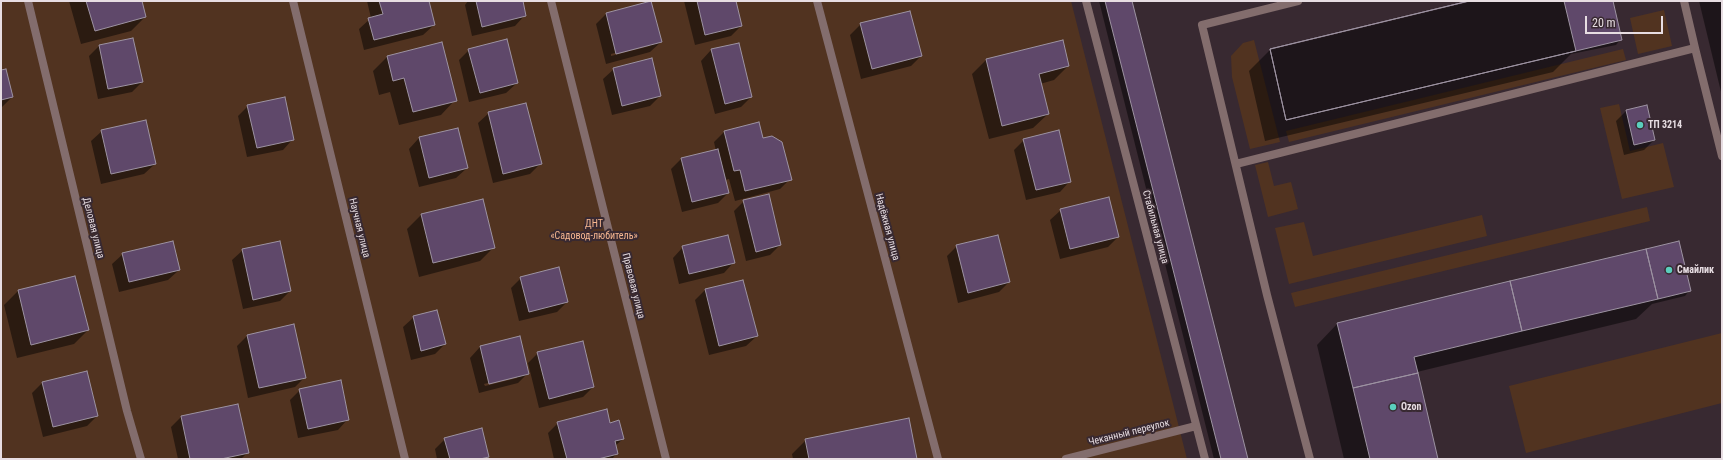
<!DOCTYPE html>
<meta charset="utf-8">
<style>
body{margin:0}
#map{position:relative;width:1723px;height:460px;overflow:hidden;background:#382931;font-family:"Roboto Condensed",sans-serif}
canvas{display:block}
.frame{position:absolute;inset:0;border:2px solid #e7dde2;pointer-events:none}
.scale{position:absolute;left:1585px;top:16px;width:78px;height:18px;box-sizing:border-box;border:2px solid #e7dde2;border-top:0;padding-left:5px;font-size:12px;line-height:14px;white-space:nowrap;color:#e7dde2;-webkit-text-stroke:3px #382931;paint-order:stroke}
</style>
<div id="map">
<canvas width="1723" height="460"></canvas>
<div class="frame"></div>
<div class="scale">20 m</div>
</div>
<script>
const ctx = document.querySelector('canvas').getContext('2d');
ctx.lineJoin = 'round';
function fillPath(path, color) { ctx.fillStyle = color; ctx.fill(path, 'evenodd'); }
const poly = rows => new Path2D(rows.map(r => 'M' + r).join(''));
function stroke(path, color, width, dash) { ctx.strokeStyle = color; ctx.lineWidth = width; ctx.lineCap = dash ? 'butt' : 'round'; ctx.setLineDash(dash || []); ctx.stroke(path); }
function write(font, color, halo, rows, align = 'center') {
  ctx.font = font + ' "Roboto Condensed",sans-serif'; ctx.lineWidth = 4; ctx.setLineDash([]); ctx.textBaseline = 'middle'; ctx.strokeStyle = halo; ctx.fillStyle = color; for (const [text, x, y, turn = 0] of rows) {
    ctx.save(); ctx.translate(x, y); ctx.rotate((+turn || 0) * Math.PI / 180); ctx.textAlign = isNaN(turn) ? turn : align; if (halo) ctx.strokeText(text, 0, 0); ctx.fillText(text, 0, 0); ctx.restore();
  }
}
fillPath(poly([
 [1,1,1071,1,1187,459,1,459],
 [1664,10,1672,46,1638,54,1630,18],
 [1254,40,1280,142,1250,149,1232,77,1231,56,1243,43],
 [1623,49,1626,60,1289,142,1286,131],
 [1619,104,1630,151,1663,143,1674,187,1622,199,1600,108],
 [1268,162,1274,186,1291,182,1298,209,1268,217,1255,165],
 [1647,207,1650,221,1295,307,1291,293],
 [1482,215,1487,236,1289,284,1275,228,1304,222,1313,256],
 [1722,333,1722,403,1526,453,1509,386]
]), '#513320');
fillPath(poly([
 [69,1,141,1,145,17,131,31,81,44],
 [367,1,427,1,434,25,423,35,364,50,359,29,371,18],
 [468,1,522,1,525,15,515,26,472,36,465,5],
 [684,1,735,1,741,26,731,36,695,45],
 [1099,1,1131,1,1247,459,1214,459],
 [1473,1,1612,1,1621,39,1616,45,1571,54,1553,72,1265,141,1249,71,1270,50],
 [1699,1,1722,1,1722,96],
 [606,14,661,42,650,52,606,64,596,24],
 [650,44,650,46,611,56,611,54],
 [861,24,921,56,911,66,861,79,850,35],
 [133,39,142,82,132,92,98,99,89,56,99,46],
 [1062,41,1068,66,1054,80,1040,84,1048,114,1033,128,989,139,972,74,986,60],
 [441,43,455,100,441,115,399,125,390,92,379,95,373,71,387,57],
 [738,44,751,97,741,107,715,114,701,61,711,50],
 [469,50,517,83,506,93,469,102,459,60],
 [614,69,660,96,650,106,612,115,603,79],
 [1,71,12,97,1,108],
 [248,106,293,139,283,150,247,157,238,116],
 [1646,106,1654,140,1644,150,1624,155,1616,121,1626,111],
 [489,113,540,164,530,174,493,183,478,123],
 [457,129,467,168,456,178,419,187,409,149,419,138],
 [102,131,155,164,144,174,101,184,91,141],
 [724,132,762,139,790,179,780,189,735,201,729,179,725,180,728,193,718,203,682,212,671,169,681,159,716,151,714,142],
 [1024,140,1070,181,1060,192,1026,200,1014,150],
 [482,200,494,247,480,261,419,277,407,229,421,215],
 [744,201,780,245,770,255,746,261,734,211],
 [1061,210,1118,237,1108,247,1060,259,1050,220],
 [957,246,1009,282,999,292,958,303,947,256],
 [683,247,734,262,724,273,679,284,673,258],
 [243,250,290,291,280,301,243,309,232,260],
 [123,254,179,270,168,280,119,292,112,264],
 [74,277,88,330,74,344,17,358,4,305,18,291],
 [521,278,567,302,557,312,519,321,511,288],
 [705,290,757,336,746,346,709,355,695,300],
 [1690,290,1685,296,1652,304,1636,319,1417,372,1437,459,1344,459,1317,345,1338,323],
 [414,317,445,344,435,354,411,360,403,327],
 [247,336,305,377,295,387,248,398,237,346],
 [519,338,528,373,518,383,479,393,470,358,480,347],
 [517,376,517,378,485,386,484,384],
 [538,353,593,387,583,397,539,408,528,363],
 [87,372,97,416,87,426,43,437,32,393,42,383],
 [300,390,348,419,338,430,298,438,290,400],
 [181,417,247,453,241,459,178,459,171,427],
 [558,423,610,424,623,439,615,446,617,453,612,459,554,459,548,433],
 [445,439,488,456,486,459,437,459,435,449],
 [806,440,916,459,793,459,792,454]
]), '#0007');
const building = poly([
 [86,1,142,1,146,17,95,31,86,1],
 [379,1,429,1,435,25,374,40,368,18,383,14,379,1],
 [476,1,523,1,526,16,482,27,476,1],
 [651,1,662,42,616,54,606,13,651,1],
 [697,1,736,1,742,26,705,35,697,1],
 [1105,1,1132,1,1248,459,1221,459,1105,1],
 [1469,1,1613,1,1622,40,1286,120,1270,49,1469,1],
 [1469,1,1564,1,1576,51,1286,120,1270,49,1469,1],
 [910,11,922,56,872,69,860,23,910,11],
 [133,38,143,82,108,89,99,45,133,38],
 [507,39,518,83,480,93,468,49,507,39],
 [1063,40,1069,66,1039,74,1049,114,1002,126,986,59,1063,40],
 [442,42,457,101,413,112,404,78,393,81,387,56,442,42],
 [739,43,752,97,725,104,711,49,739,43],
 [652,58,661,96,622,106,613,68,652,58],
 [6,69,13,97,1,100,1,70,6,69],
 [285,97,294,140,257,148,247,105,285,97],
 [526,103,542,164,503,174,488,112,526,103],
 [1647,105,1655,140,1634,145,1626,110,1647,105],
 [146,120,156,164,111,174,101,130,146,120],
 [759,122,763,138,772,136,782,142,792,180,745,191,740,170,734,171,724,131,759,122],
 [458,128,468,168,429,178,419,137,458,128],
 [1059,130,1071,182,1036,190,1023,139,1059,130],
 [718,149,729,193,692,202,681,158,718,149],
 [769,194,781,245,756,252,743,200,769,194],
 [1109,197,1119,237,1070,249,1060,209,1109,197],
 [483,199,495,248,433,263,421,214,483,199],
 [728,235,735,263,689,274,682,246,728,235],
 [998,235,1010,282,968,293,956,245,998,235],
 [173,241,180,270,129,282,122,253,173,241],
 [280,241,291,291,253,300,242,249,280,241],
 [1679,241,1691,291,1658,299,1646,249,1679,241],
 [1646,249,1658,299,1522,331,1510,281,1646,249],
 [559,267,568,302,529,312,520,277,559,267],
 [75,276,89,330,31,345,18,290,75,276],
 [743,280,758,336,719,346,705,289,743,280],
 [1510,281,1522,331,1414,357,1418,373,1353,388,1337,323,1510,281],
 [437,310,446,344,421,351,413,316,437,310],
 [294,324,306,378,259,388,247,335,294,324],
 [520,336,529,374,489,384,480,346,520,336],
 [583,341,594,387,549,399,537,352,583,341],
 [87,371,98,416,53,427,42,382,87,371],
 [1418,373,1438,459,1370,459,1353,388,1418,373],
 [341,380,349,420,308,429,299,389,341,380],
 [238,404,249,453,221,459,190,459,181,416,238,404],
 [607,409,610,423,619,420,624,439,615,441,618,454,598,459,567,459,557,422,607,409],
 [909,418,917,459,809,459,805,439,909,418],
 [482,428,489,457,480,459,450,459,444,438,482,428]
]);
fillPath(building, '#5f486a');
stroke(building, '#9d93a2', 1);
stroke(poly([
 [1298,1,1202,25,1267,295,1310,459],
 [1684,1,1695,48],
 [1236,164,1695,48,1722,156]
]), '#836d6d', 8);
stroke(poly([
 [28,1,127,411,141,459],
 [293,1,405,459],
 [551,1,666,459],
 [817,1,938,459],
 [1086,1,1205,459],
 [1066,459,1196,426]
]), '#836d6d', 8);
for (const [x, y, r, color] of [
 [1640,125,4,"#5acebd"],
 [1669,270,4,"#5acebd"],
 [1393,407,4,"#5acebd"]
]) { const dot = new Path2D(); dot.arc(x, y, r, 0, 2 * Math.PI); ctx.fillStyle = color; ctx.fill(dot); stroke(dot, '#382931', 1.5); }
write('bold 10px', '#e7dde2', '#382931', [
 ["ТП 3214",1648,125],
 ["Смайлик",1677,270],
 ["Ozon",1401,407]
], 'left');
write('10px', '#f7b790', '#382931', [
 ["ДНТ",594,224],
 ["«Садовод-любитель»",594,236]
]);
write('10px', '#e7dde2', '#382931', [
 ["Надёжная улица",887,227,75],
 ["Стабильная улица",1155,227,75],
 ["Деловая улица",93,228,76],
 ["Научная улица",359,228,76],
 ["Правовая улица",633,286,76],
 ["Чеканный переулок",1129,433,-14]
]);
</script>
